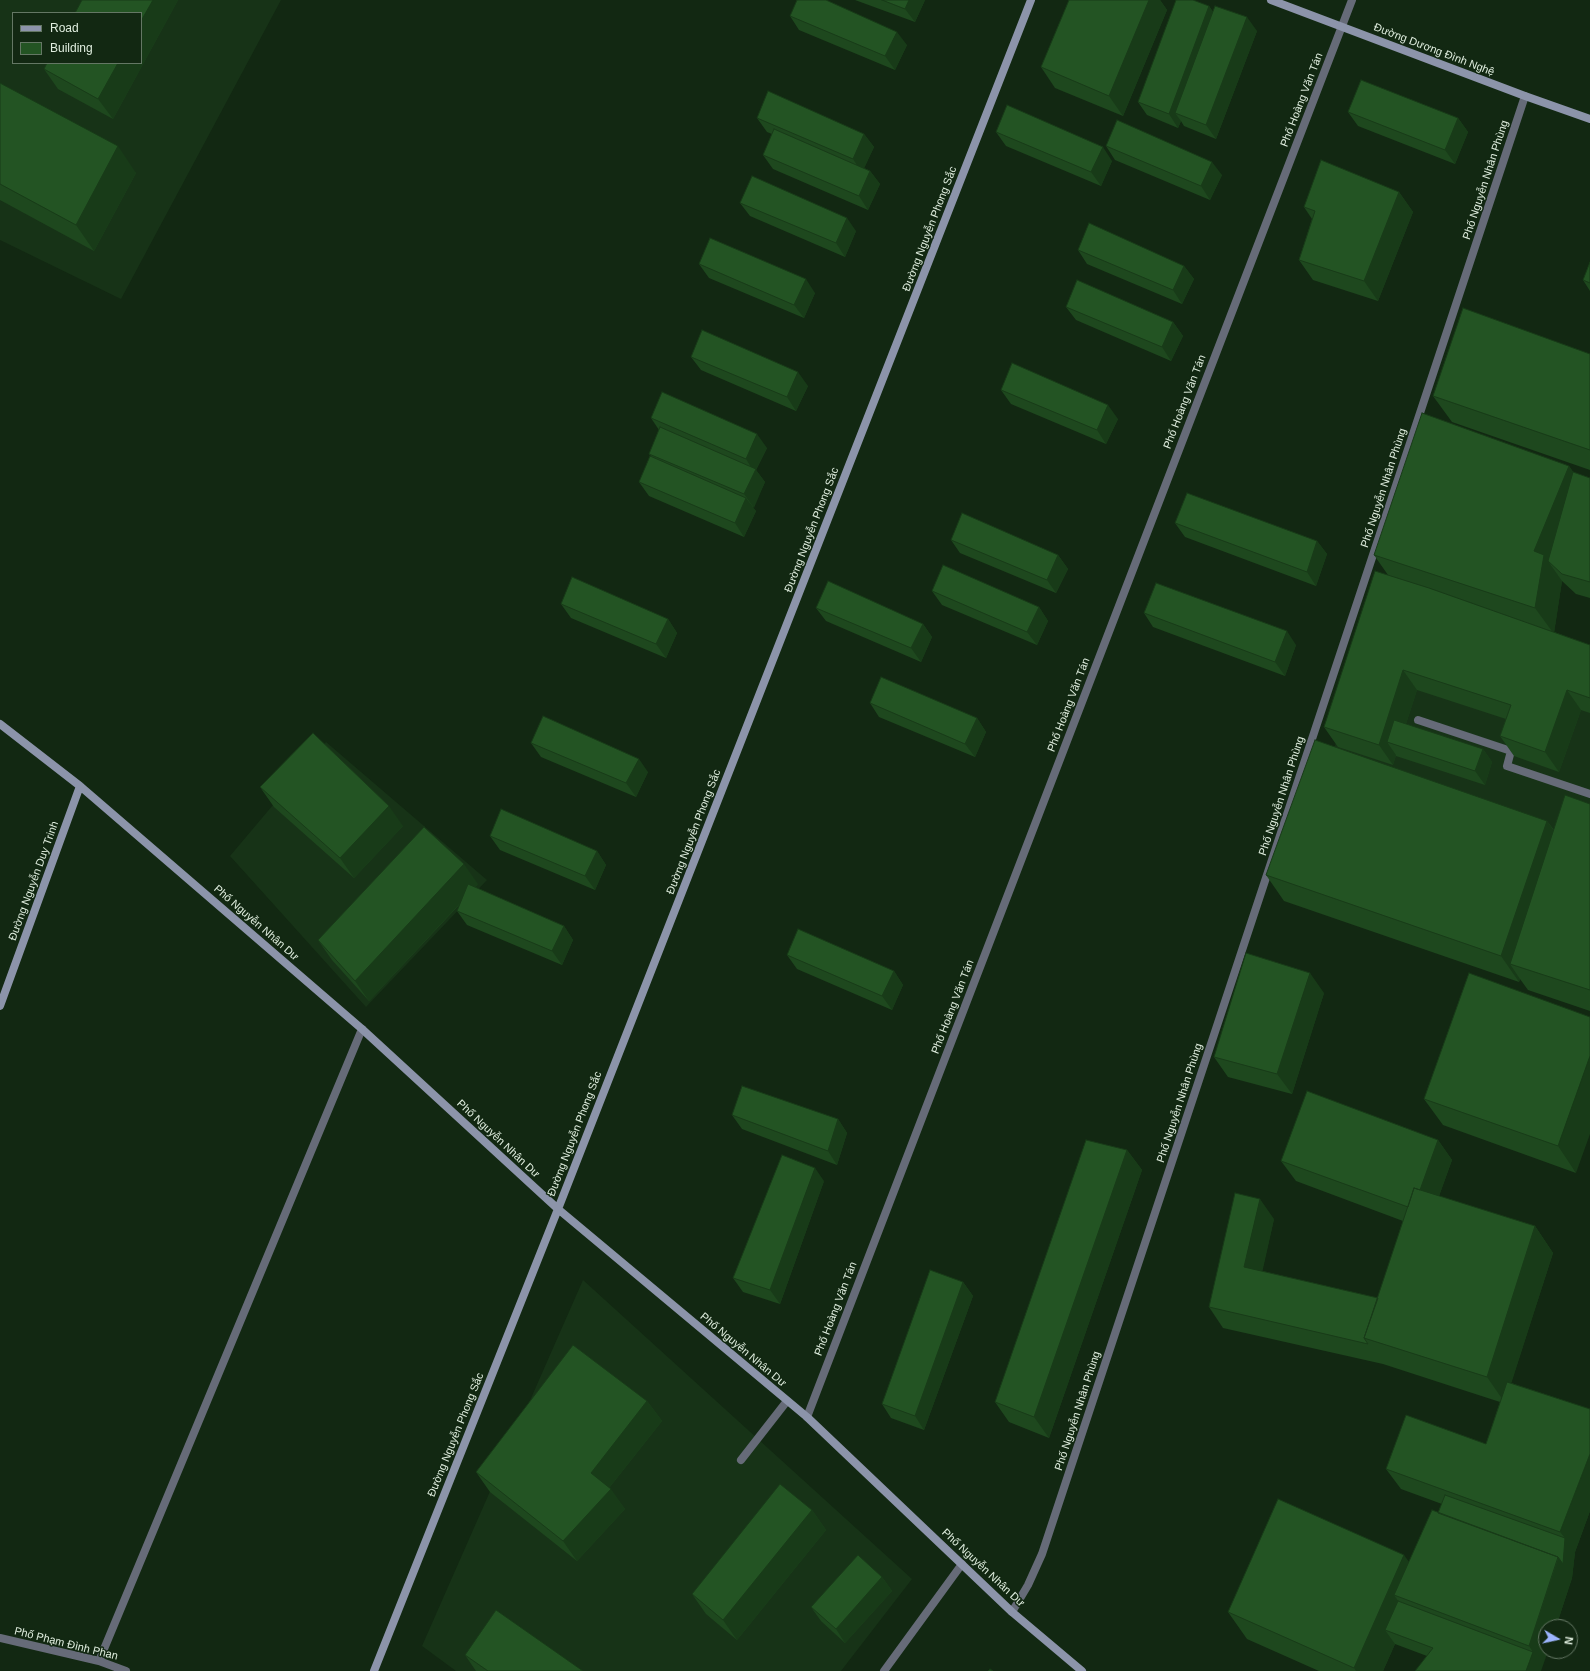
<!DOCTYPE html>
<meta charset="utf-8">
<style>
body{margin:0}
#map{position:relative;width:1590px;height:1671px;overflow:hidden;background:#122812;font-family:Arial,sans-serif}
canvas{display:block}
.legend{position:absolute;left:12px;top:12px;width:130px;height:52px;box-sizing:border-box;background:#122812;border:1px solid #647764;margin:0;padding:5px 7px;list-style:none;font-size:12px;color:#dfedde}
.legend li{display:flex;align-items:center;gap:8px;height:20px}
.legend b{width:20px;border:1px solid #647764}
.north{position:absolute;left:1538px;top:1619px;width:40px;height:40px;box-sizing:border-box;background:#122812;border:1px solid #647764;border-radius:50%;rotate:99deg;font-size:11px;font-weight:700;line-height:16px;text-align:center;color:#dfedde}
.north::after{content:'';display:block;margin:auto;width:14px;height:18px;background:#9cb4fd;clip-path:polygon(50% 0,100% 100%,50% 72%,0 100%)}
</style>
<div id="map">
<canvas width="1590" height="1671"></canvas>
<ul class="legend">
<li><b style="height:5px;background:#8c94aa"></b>Road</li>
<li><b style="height:11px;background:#235423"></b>Building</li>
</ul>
<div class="north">N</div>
</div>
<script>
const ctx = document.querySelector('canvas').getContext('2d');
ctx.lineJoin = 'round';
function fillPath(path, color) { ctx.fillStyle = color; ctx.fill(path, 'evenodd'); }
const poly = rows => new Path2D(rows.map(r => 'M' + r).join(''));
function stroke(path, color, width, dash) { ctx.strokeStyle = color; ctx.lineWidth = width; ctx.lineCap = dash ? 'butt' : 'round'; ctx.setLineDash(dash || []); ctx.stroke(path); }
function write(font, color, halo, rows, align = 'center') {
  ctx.font = font + ' Arial,sans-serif'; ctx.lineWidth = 3; ctx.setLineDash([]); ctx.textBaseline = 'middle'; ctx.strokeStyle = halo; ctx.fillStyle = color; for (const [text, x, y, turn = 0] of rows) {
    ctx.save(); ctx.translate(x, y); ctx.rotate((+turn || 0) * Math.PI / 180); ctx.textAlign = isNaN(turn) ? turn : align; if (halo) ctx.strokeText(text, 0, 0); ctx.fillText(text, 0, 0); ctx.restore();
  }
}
fillPath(poly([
 [0,0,281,0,121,299,0,240],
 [13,13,141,13,141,63,13,63],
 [1387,586,1590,656,1590,819,1570,842,1330,761],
 [326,742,487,880,366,1007,230,856],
 [583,1280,912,1579,841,1671,456,1671,422,1646]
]), '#173317');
stroke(poly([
 [1418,720,1511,751,1507,766,1590,794],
 [741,1460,787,1401]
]), '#666b78', 8);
stroke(poly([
 [807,1417,1352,0],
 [1012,1612,1028,1585,1042,1554,1525,96],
 [0,1638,99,1661,126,1671],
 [99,1661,362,1029],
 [884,1671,962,1564]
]), '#666b78', 8);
stroke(poly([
 [1271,0,1525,96,1590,119],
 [0,724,80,786,362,1029,558,1209,807,1417,1012,1612,1082,1671],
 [0,1006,80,786],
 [374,1671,558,1209,1031,0]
]), '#8c94aa', 8);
fillPath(poly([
 [82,0,178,0,113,119,58,89,44,69],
 [855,0,925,0,915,22],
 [1069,0,1160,0,1167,10,1123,116,1055,88,1041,67],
 [1209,6,1213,12,1257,31,1216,139,1184,126,1181,121,1178,128,1147,115,1138,102],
 [790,16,907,45,895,70,799,30],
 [0,83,136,173,94,251,0,200],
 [1348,112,1458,118,1468,132,1455,164,1358,126],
 [757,118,864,134,874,147,864,168,870,171,880,184,868,210,773,169,763,155,772,134,767,132],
 [996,132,1112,161,1101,186,1006,146],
 [1106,146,1222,175,1210,200,1115,160],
 [1399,192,1413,212,1378,301,1313,280,1299,260,1312,219,1304,207],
 [740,203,856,231,845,257,750,216],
 [1078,250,1184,266,1194,279,1182,304,1087,264],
 [1590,262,1590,291,1583,280],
 [699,264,815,293,804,318,709,278],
 [1066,307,1173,322,1183,336,1171,361,1076,320],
 [1590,354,1590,470,1452,422,1433,396],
 [691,357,808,386,796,411,701,370],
 [1001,390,1118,419,1106,444,1011,404],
 [651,418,767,448,756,470,765,482,753,508,756,511,744,537,649,496,639,482,651,456,649,454,659,430],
 [1569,466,1573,472,1590,478,1590,598,1576,594,1562,581,1554,632,1590,645,1590,713,1581,710,1559,772,1514,756,1500,736,1506,719,1417,690,1406,724,1483,749,1492,762,1485,785,1396,756,1396,755,1393,765,1338,747,1324,727,1388,575,1374,555],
 [1175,523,1317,541,1327,554,1316,586,1185,537],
 [951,540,1058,555,1068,569,1056,593,960,553],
 [932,591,1039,607,1048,621,1037,645,942,605],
 [561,604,668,619,677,633,666,658,571,618],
 [816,608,923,624,932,637,921,662,826,621],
 [1144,613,1296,645,1285,676,1153,627],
 [870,703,977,718,986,732,975,757,879,717],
 [531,743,648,772,636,797,541,757],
 [260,787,403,826,354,878,274,807],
 [1590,804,1590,1011,1528,990,1520,979,1519,982,1284,901,1266,875,1547,821,1554,830],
 [490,836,597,851,606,865,595,890,500,850],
 [478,884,475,887,564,926,573,940,562,965,467,925,457,911,460,904,369,1001,332,960,318,940],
 [787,955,894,971,903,985,892,1010,797,969],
 [1469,973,1576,1173,1443,1125,1424,1099],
 [1324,993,1292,1094,1228,1077,1214,1057],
 [732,1115,838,1119,847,1133,837,1165,742,1129],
 [1438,1140,1452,1160,1439,1196,1535,1226,1553,1253,1511,1383,1590,1409,1590,1511,1575,1552,1572,1578,1548,1651,1427,1656,1395,1644,1383,1671,1319,1671,1247,1639,1228,1612,1409,1562,1438,1513,1442,1504,1401,1489,1386,1469,1486,1444,1500,1402,1383,1364,1223,1328,1209,1307,1274,1219,1262,1271,1378,1298,1403,1221,1296,1181,1281,1161],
 [1127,1150,1142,1170,1049,1438,1009,1422,995,1402],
 [824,1181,780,1304,743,1292,733,1278],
 [963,1282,973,1296,924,1430,891,1418,882,1404],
 [647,1401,662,1421,609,1488,625,1509,577,1561,490,1492,476,1472],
 [812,1510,826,1530,737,1640,706,1614,692,1594],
 [882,1577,892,1591,845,1643,821,1621,811,1607],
 [465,1655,583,1671,476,1671]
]), '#1e481e');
fillPath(poly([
 [153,0,178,0,113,119,98,99,118,63,141,63,141,21],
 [909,0,925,0,915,22,905,9],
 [1149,0,1160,0,1167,10,1123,116,1109,96],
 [1209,6,1219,20,1175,113,1181,121,1178,128,1169,114],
 [1247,17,1257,31,1216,139,1206,125],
 [897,32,907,45,895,70,885,56],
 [1458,118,1468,132,1455,164,1445,150],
 [864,134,874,147,862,173,853,159],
 [118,146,136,173,94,251,76,225],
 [1103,147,1112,161,1101,186,1091,172],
 [1212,162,1222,175,1210,200,1201,186],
 [870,171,880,184,868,210,859,196],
 [1399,192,1413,212,1378,301,1364,281],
 [847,218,856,231,845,257,836,243],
 [1184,266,1194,279,1182,304,1173,290],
 [806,279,815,293,804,318,794,305],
 [1173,322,1183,336,1171,361,1162,347],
 [798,372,808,386,796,411,787,397],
 [1108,405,1118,419,1106,444,1097,430],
 [757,434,767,448,756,470,765,482,754,508,744,494,754,472,746,459],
 [1569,466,1587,492,1548,561,1562,581,1554,634,1535,608,1534,551],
 [746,498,756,511,744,537,735,523],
 [1317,541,1327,554,1316,586,1307,572],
 [1058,555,1068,569,1056,593,1047,580],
 [1039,607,1048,621,1037,645,1027,632],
 [668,619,677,633,666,658,656,644],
 [923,624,932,637,921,662,911,648],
 [1287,631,1296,645,1285,676,1275,662],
 [1403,670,1417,690,1399,746,1387,742,1396,755,1393,765,1379,745],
 [1567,690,1581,710,1559,772,1545,752],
 [977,718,986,732,975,757,965,744],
 [1483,749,1492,762,1485,785,1475,771],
 [639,759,648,772,636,797,626,783],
 [389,806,403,826,354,878,340,858],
 [1547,821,1565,847,1510,964,1520,979,1519,982,1501,956],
 [597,851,606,865,595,890,585,876],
 [464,864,478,884,369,1001,355,981],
 [564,926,573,940,562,965,552,951],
 [894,971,903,985,892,1010,882,996],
 [1310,973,1324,993,1292,1094,1277,1074],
 [1590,1056,1590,1134,1576,1173,1558,1146],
 [838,1119,847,1133,837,1165,828,1151],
 [1438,1140,1452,1160,1427,1229,1413,1209],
 [1127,1150,1142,1170,1049,1438,1034,1417],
 [815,1168,824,1181,780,1304,770,1290],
 [1260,1199,1274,1219,1259,1287,1244,1267],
 [1535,1226,1553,1253,1505,1403,1487,1377],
 [963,1282,973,1296,924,1430,915,1416],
 [647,1401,662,1421,605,1493,591,1473],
 [1590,1454,1590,1511,1575,1552,1572,1578,1556,1627,1546,1627,1546,1651,1548,1651,1541,1671,1526,1671,1533,1652,1529,1646,1565,1538,1560,1532],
 [611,1489,625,1509,577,1561,563,1541],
 [812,1510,826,1530,737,1640,723,1620],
 [1404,1555,1423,1581,1394,1595,1408,1615,1385,1630,1395,1644,1383,1671,1356,1671,1354,1668],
 [882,1577,892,1591,845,1643,836,1629]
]), '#183b18');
const building = poly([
 [82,0,153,0,141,21,141,13,75,13,82,0],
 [797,0,826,0,897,32,885,56,790,16,797,0],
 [882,0,909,0,905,9,882,0],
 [1069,0,1149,0,1109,96,1041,67,1069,0],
 [1176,0,1193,0,1209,6,1169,114,1138,102,1176,0],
 [1215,6,1247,17,1206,125,1175,113,1215,6],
 [47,63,118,63,98,99,44,69,47,63],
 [1361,80,1458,118,1445,150,1348,112,1361,80],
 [0,83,118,146,76,225,0,184,0,83],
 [768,91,864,134,853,159,757,118,768,91],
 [1007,105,1103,147,1091,172,996,132,1007,105],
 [1117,120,1212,162,1201,186,1106,146,1117,120],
 [774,129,870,171,859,196,763,155,774,129],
 [1321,160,1399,192,1364,281,1299,260,1315,211,1304,207,1321,160],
 [752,176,847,218,836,243,740,203,752,176],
 [1089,223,1184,266,1173,290,1078,250,1089,223],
 [710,238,806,279,794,305,699,264,710,238],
 [1590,262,1590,283,1583,280,1590,262],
 [1077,280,1173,322,1162,347,1066,307,1077,280],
 [1463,308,1590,354,1590,450,1433,396,1463,308],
 [702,330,798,372,787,397,691,357,702,330],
 [1012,363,1108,405,1097,430,1001,390,1012,363],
 [662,392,757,434,746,459,651,418,662,392],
 [1422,413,1569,466,1534,551,1544,555,1535,608,1374,555,1422,413],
 [660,427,756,469,744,494,649,454,660,427],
 [650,456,746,498,735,523,639,482,650,456],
 [1573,472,1590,478,1590,582,1562,574,1548,561,1573,472],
 [1187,493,1317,541,1307,572,1175,523,1187,493],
 [962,513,1058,555,1047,580,951,540,962,513],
 [943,565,1039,607,1027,632,932,591,943,565],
 [1375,571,1429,588,1590,645,1590,698,1567,690,1545,752,1500,736,1511,705,1403,670,1379,745,1324,727,1375,571],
 [572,577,668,619,656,644,561,604,572,577],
 [828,581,923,624,911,648,816,608,828,581],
 [1156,583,1287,631,1275,662,1144,613,1156,583],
 [881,677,977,718,965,744,870,703,881,677],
 [543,716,639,759,626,783,531,743,543,716],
 [1394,720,1483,749,1475,771,1387,742,1394,720],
 [313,733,389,806,340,858,260,787,313,733],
 [1315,740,1547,821,1501,956,1266,875,1315,740],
 [1565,795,1590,804,1590,990,1510,964,1565,795],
 [501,809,597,851,585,876,490,836,501,809],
 [424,827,464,864,355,981,318,940,424,827],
 [468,884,564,926,552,951,457,911,468,884],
 [798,929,894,971,882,996,787,955,798,929],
 [1246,953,1310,973,1277,1074,1214,1057,1246,953],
 [1469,973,1590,1017,1590,1056,1558,1146,1424,1099,1469,973],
 [742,1086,838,1119,828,1151,732,1115,742,1086],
 [1307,1091,1438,1140,1420,1190,1414,1188,1408,1207,1281,1161,1307,1091],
 [1086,1140,1127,1150,1034,1417,995,1402,1086,1140],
 [782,1155,815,1168,770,1290,733,1278,782,1155],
 [1414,1188,1535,1226,1487,1377,1364,1338,1414,1188],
 [1235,1193,1260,1199,1244,1267,1378,1298,1364,1338,1368,1344,1209,1307,1235,1193],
 [930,1270,963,1282,915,1416,882,1404,930,1270],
 [573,1345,647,1401,591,1473,611,1489,563,1541,476,1472,573,1345],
 [1507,1382,1590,1409,1590,1454,1560,1532,1386,1469,1406,1415,1486,1444,1507,1382],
 [780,1484,812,1510,723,1620,692,1594,780,1484],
 [1445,1495,1565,1538,1563,1564,1558,1557,1438,1513,1445,1495],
 [1278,1499,1404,1555,1354,1668,1228,1612,1278,1499],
 [1432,1510,1558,1557,1529,1646,1394,1595,1432,1510],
 [858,1555,882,1577,836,1629,811,1607,858,1555],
 [1398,1601,1533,1652,1526,1671,1415,1671,1433,1648,1385,1630,1398,1601],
 [496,1610,583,1671,488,1671,465,1655,496,1610],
 [990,1669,993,1671,988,1671,990,1669]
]);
fillPath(building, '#235423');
stroke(building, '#183b18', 1);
write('11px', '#dfedde', '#122812', [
 ["Đường Dương Đình Nghệ",1434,50,21],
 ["Phố Hoàng Văn Tán",1302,100,-69],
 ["Phố Nguyễn Nhân Phùng",1486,180,-72],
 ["Đường Nguyễn Phong Sắc",930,229,-69],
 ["Phố Hoàng Văn Tán",1185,402,-69],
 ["Phố Nguyễn Nhân Phùng",1384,488,-72],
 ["Đường Nguyễn Phong Sắc",812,530,-69],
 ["Phố Hoàng Văn Tán",1069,705,-69],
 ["Phố Nguyễn Nhân Phùng",1282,796,-72],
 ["Đường Nguyễn Phong Sắc",694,832,-69],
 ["Đường Nguyễn Duy Trinh",34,881,-70],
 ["Phố Nguyễn Nhân Dư",256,923,41],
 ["Phố Hoàng Văn Tán",953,1007,-69],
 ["Phố Nguyễn Nhân Phùng",1180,1103,-72],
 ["Đường Nguyễn Phong Sắc",575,1134,-69],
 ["Phố Nguyễn Nhân Dư",498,1139,43],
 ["Phố Hoàng Văn Tán",836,1309,-69],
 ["Phố Nguyễn Nhân Dư",743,1350,40],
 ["Phố Nguyễn Nhân Phùng",1078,1411,-72],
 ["Đường Nguyễn Phong Sắc",456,1435,-68],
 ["Phố Nguyễn Nhân Dư",983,1568,43],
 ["Phố Phạm Đình Phan",66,1644,14]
]);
</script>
